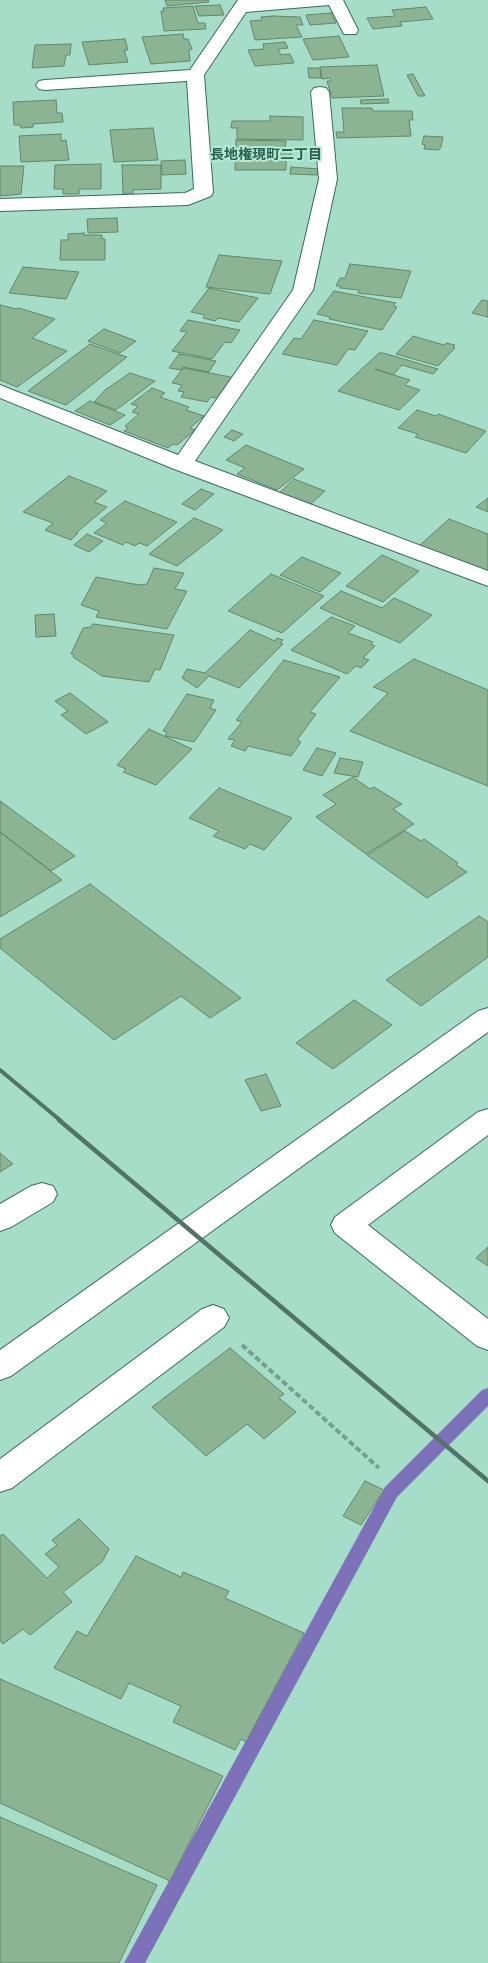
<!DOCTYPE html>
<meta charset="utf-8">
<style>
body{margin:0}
canvas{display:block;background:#a5ddc8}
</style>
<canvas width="488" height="1963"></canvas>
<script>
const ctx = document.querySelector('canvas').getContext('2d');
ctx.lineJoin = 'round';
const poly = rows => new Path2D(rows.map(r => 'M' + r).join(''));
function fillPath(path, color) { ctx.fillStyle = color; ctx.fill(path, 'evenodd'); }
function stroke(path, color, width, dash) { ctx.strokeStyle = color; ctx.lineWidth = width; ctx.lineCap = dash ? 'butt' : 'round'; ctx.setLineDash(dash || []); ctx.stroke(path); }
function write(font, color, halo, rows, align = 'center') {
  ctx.font = font + ' "IBM Plex Sans","Noto Sans JP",sans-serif'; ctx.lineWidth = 4; ctx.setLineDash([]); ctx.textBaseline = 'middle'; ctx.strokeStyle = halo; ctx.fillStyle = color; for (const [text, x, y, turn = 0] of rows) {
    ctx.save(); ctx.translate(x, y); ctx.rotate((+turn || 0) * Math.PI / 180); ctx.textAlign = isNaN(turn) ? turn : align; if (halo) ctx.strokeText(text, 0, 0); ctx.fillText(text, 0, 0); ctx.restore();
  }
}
fillPath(poly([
 [488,1388,488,1406,397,1497,145,1963,124,1963,385,1487,482,1390,488,1388]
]), '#7d72ba');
const building = poly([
 [165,0,208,0,209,2,167,6,165,0],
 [220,5,224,15,199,16,195,6,220,5],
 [193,6,198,23,205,23,206,29,164,31,161,11,164,11,163,8,193,6],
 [426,7,433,19,400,22,402,26,373,29,367,18,395,16,392,10,426,7],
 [331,13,336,23,310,25,306,15,331,13],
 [273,16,300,17,303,25,296,25,302,37,255,40,250,21,262,20,261,17,273,16],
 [183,34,184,39,188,39,192,49,189,50,190,61,151,64,142,37,183,34],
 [339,36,349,57,313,60,303,39,339,36],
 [125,39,128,50,124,50,128,62,89,65,82,42,125,39],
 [285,42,288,48,278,49,281,55,290,54,294,63,255,66,248,50,264,49,263,44,285,42],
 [71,44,70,55,66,55,64,66,32,68,35,45,71,44],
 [377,65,384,96,332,98,327,81,331,81,330,78,322,79,320,67,377,65],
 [308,68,320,68,321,78,309,78,308,68],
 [413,74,425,96,418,96,407,75,413,74],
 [388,99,389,103,361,104,360,100,388,99],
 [56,100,57,113,62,113,63,122,33,124,33,127,21,128,20,125,14,125,13,102,56,100],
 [342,108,372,108,373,111,412,111,413,120,409,120,411,136,337,138,336,132,344,132,342,108],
 [270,116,303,117,303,140,237,139,237,128,231,128,232,121,270,121,270,116],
 [153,128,158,160,114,162,110,130,153,128],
 [61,134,61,141,66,140,69,160,21,162,19,136,61,134],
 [424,136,443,137,441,147,439,150,424,149,425,145,422,144,424,136],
 [236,140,286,141,285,150,291,150,291,160,286,160,286,170,235,170,236,140],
 [185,160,186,174,162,175,161,161,185,160],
 [101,164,101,189,79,189,79,194,63,194,63,189,54,189,55,165,101,164],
 [122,165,161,165,161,189,133,190,133,194,123,194,122,165],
 [0,166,24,166,21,194,0,196,0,166],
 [291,167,319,169,317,175,290,174,291,167],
 [117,218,118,232,88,233,87,219,117,218],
 [84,233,84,235,102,235,102,239,105,239,105,260,60,260,61,240,68,240,68,234,84,233],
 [219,255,282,261,270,294,206,287,219,255],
 [350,264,411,271,401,298,358,293,359,290,340,288,341,286,336,286,340,278,345,278,350,264],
 [23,267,79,272,66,299,9,293,23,267],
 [209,288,258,298,239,322,218,318,215,321,203,318,205,315,191,312,209,288],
 [334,291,396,303,393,306,397,307,382,330,329,319,330,317,317,314,334,291],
 [482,300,488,301,488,317,472,313,482,300],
 [0,305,16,309,19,308,55,319,32,338,67,351,17,387,0,380,0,305],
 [188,320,240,330,231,343,225,342,212,359,172,351,187,332,180,331,188,320],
 [314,320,368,331,355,350,348,349,337,365,282,354,294,338,301,339,314,320],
 [104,329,136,341,120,353,88,341,104,329],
 [413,336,444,345,446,343,455,345,453,347,455,348,438,366,396,354,413,336],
 [90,344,127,357,66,405,28,391,90,344],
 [379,353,383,353,438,369,433,374,402,365,393,375,375,369,410,380,405,385,420,390,399,410,338,391,379,353],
 [179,354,216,361,209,372,183,367,181,370,169,368,179,354],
 [183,368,236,378,221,399,211,397,207,402,181,397,184,392,178,391,182,385,172,383,183,368],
 [130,373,155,381,116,410,94,402,105,390,130,373],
 [152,388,165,393,160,397,189,407,186,410,204,416,190,428,195,430,177,445,173,444,168,448,124,431,128,428,125,426,139,414,132,412,138,406,131,404,152,388],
 [90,401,125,415,110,425,75,411,90,401],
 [417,410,436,416,438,414,486,431,466,453,415,437,418,434,398,428,417,410],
 [232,430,243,434,234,441,224,437,232,430],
 [246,445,304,469,277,490,237,474,245,468,226,460,246,445],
 [69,476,107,491,94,502,107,507,76,533,78,533,71,540,45,530,53,523,23,512,69,476],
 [294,479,325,491,311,504,279,493,294,479],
 [201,489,214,494,195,510,182,504,201,489],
 [488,498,488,512,476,507,488,498],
 [125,501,177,522,147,546,139,543,135,546,126,542,123,545,94,533,107,523,100,520,125,501],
 [194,518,223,530,177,566,149,554,194,518],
 [449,519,488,534,488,575,418,547,449,519],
 [87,534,103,541,89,552,74,545,87,534],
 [382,555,419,571,383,602,346,586,382,555],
 [302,557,341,573,320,592,280,575,302,557],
 [154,568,184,573,175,589,187,591,167,629,96,617,99,611,81,605,96,577,139,585,147,584,154,568],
 [271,574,324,596,282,633,228,611,271,574],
 [341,591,382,608,394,598,432,615,400,643,320,608,341,591],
 [54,614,56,636,36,637,35,615,54,614],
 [331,617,355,626,348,633,373,642,371,644,375,646,363,658,369,660,361,668,356,666,347,674,291,650,331,617],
 [93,624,174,635,160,670,155,669,149,682,102,676,73,657,74,655,71,654,83,628,91,627,93,624],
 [250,630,275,641,277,638,283,640,280,643,283,644,239,688,209,676,197,688,182,678,187,669,205,673,250,630],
 [414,659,488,690,488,786,350,731,388,693,373,687,414,659],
 [284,660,340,677,310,712,316,714,297,740,301,742,291,756,248,746,245,751,231,746,235,740,228,739,242,722,236,720,284,660],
 [70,693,108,722,86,734,61,715,68,711,55,701,70,693],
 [187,694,214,700,210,708,216,710,194,742,165,736,167,732,163,731,187,694],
 [149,729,192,749,156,785,123,772,126,769,117,765,149,729],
 [317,748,336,753,322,776,303,770,317,748],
 [340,758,363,762,358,777,334,773,340,758],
 [353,777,370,789,374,787,402,804,393,809,414,824,366,854,316,817,336,804,323,795,353,777],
 [219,788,292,818,264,850,250,844,245,849,213,836,219,831,189,818,219,788],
 [0,801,75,856,51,871,0,832,0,801],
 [405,831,421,841,424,839,458,863,456,865,467,872,427,898,367,855,405,831],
 [0,832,62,880,0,917,0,832],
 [90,884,241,998,210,1018,181,996,114,1040,0,948,0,939,90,884],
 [479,916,488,922,488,957,421,1006,386,980,479,916],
 [354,1000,392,1025,333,1069,296,1043,354,1000],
 [266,1074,281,1106,261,1111,245,1080,266,1074],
 [0,1153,13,1164,0,1172,0,1153],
 [488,1247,488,1266,476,1258,488,1247],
 [230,1348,284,1394,279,1398,296,1412,264,1439,247,1424,206,1456,152,1407,230,1348],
 [365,1481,384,1490,361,1525,343,1516,365,1481],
 [79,1519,109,1549,102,1562,63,1592,72,1602,30,1635,23,1629,3,1644,0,1641,0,1536,3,1534,47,1578,59,1567,45,1554,57,1545,52,1540,79,1519],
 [136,1556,181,1577,183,1572,229,1591,225,1598,304,1633,246,1742,241,1739,235,1750,173,1722,181,1706,129,1683,121,1699,54,1668,77,1631,87,1636,136,1556],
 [0,1679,223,1776,170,1881,0,1803,0,1679],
 [0,1817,157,1885,119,1963,0,1963,0,1817]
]);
fillPath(building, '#8cb493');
stroke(building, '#608768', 1);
const minor = poly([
 [238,0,343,0,358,30,356,34,344,34,329,5,246,12,204,75,213,192,211,196,188,205,0,211,0,199,185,193,194,189,187,81,45,90,39,89,36,85,39,81,45,80,190,70,238,0],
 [320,87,326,88,329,92,337,179,313,290,195,461,488,571,488,586,174,469,0,398,0,385,178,455,293,290,319,179,311,92,314,88,320,87],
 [488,1008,488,1032,11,1376,0,1380,0,1350,478,1011,488,1008],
 [488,1109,488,1135,368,1225,488,1319,488,1350,477,1346,335,1233,331,1225,335,1217,478,1112,488,1109],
 [42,1183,53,1186,57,1194,53,1202,11,1227,0,1231,0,1204,31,1186,42,1183],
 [213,1305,224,1309,229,1318,224,1327,12,1488,0,1492,0,1459,202,1309,213,1305]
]);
stroke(minor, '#366c5a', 2);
stroke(poly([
 [242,1345,379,1468]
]), '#76a090', 4, [6, 3]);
fillPath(minor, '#fff');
stroke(poly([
 [0,1070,61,1121]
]), '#527367', 4);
stroke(poly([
 [59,1120,488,1481]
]), '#527367', 4.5);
write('bold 14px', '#2c6150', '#b2ead5', [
 ["長地権現町二丁目",266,155]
]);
</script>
